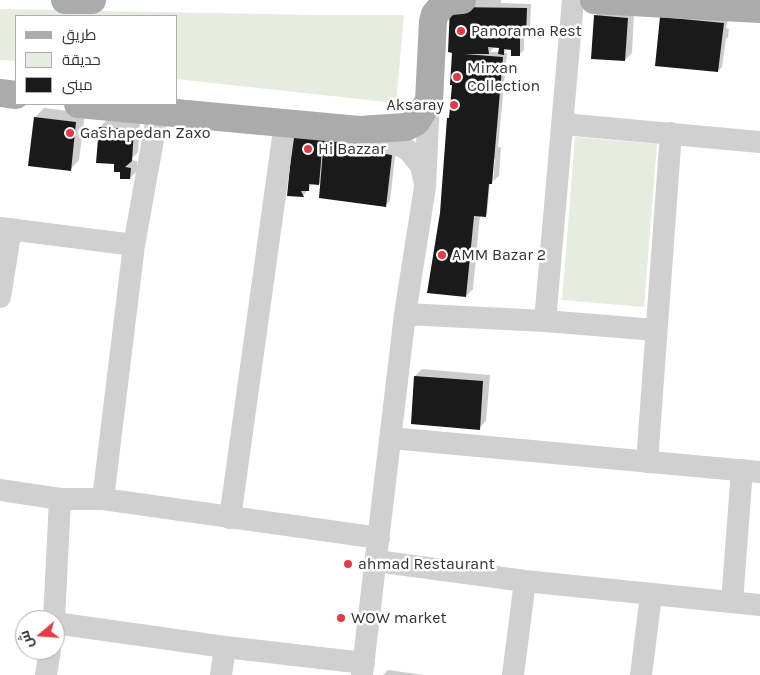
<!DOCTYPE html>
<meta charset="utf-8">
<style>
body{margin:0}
#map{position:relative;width:760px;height:675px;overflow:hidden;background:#fff;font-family:Karla,Cairo,sans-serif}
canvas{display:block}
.legend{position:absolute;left:15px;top:15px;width:162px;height:90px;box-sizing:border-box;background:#fff;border:1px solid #adadad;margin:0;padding:6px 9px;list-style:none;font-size:15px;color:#333}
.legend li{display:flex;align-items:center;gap:10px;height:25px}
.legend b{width:25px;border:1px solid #adadad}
.north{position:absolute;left:15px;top:610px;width:50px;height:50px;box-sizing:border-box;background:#fff;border:1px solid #adadad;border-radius:50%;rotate:252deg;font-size:14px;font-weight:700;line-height:20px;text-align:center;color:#333}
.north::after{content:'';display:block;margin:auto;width:18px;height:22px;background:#e63946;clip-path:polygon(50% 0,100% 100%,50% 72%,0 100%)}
</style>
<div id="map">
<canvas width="760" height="675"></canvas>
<ul class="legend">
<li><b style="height:6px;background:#ababab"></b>طريق</li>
<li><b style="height:14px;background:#e6ecdf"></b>حديقة</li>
<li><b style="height:14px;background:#1a1a1a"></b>مبنى</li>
</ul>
<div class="north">ش</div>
</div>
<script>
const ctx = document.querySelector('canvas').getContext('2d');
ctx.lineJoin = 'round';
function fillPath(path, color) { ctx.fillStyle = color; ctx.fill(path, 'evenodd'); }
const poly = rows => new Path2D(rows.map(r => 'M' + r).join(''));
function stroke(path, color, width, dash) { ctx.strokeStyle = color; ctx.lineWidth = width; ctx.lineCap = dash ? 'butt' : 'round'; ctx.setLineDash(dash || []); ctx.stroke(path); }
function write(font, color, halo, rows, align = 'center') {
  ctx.font = font + ' Karla,sans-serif'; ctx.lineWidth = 5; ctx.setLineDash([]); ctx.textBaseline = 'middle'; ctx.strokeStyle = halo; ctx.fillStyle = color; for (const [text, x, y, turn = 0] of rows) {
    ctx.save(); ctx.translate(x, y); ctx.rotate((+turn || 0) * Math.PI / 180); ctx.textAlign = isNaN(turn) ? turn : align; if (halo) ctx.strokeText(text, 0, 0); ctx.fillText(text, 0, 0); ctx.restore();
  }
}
fillPath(poly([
 [0,9,313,15,404,15,396,103,176,79,176,16,16,16,16,61,0,60],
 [575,137,657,144,644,307,562,300]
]), '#e6ecdf');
fillPath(poly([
 [459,0,501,0,501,3,531,4,530,29,524,33,524,50,519,55,512,48,508,48,504,53,507,53,498,147,501,147,499,176,493,181,495,159,492,161,491,182,492,182,490,183,487,214,485,216,480,215,473,289,466,296,441,214,448,118,451,116,453,54],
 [495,46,500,47,500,52,490,52],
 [602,9,634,11,632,53,625,60,595,16],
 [665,13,728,19,726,28,729,29,728,37,726,39,722,67,718,71,656,65],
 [44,108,85,113,79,160,70,170,35,117],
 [107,120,140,123,138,152,130,160,137,161,137,171,130,178,116,163,100,127],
 [294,138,393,153,395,157,390,201,386,205,322,181,319,184,313,183,303,196,288,195],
 [422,369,490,375,486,421,479,428,415,376],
 [388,670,424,675,383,675]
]), '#0003');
fillPath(poly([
 [450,7,527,8,526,35,520,35,520,56,511,56,511,50,504,49,504,55,498,54,499,48,488,47,489,54,464,54,503,57,492,184,489,184,486,217,474,216,466,297,427,293,440,213,447,118,449,118,452,85,450,85,452,53,448,52],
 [594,15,628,18,625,61,591,59],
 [660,17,724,23,718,72,655,66],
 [34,117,76,122,71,171,28,166],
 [99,127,134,129,132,161,125,167,131,168,130,179,120,179,120,172,114,172,114,164,96,163],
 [293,137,393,147,386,207,319,198,323,151,322,150,319,185,309,184,309,191,301,191,304,197,287,196],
 [414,376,483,381,480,430,411,424]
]), '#1a1a1a');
stroke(poly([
 [563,124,760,142],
 [348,132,360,139,392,144,401,146,409,151,421,166,424,180],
 [0,228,134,245],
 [0,297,11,229],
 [405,314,545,321,656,330],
 [545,321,573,0],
 [391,438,760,472],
 [647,462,671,133],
 [0,490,60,499,103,499,379,538],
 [103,499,134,245,158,112],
 [230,518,285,123],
 [376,561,525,581,760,605],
 [732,602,742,470],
 [54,620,60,499],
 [55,623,225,647,364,663],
 [46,675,50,650],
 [221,675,225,647],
 [362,675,405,314,425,187,429,101],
 [513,675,525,581],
 [641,675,651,595]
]), '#d0d0d0', 22);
stroke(poly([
 [65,0,92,0],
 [594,0,760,9],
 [0,93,16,95],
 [78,104,359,130,406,127,416,122,429,101,433,21,435,14,444,4,451,1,462,0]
]), '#ababab', 28);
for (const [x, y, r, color] of [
 [461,31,5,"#e63946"],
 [457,77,5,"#e63946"],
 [454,105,5,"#e63946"],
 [70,133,5,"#e63946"],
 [308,149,5,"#e63946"],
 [442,255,5,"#e63946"],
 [348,564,5,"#e63946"],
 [341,618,5,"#e63946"]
]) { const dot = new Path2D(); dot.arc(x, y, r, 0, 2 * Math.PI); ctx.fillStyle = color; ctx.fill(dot); stroke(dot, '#fff', 2); }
write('16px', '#333', '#fff', [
 ["Panorama Rest",471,31],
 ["Mirxan",467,68],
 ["Collection",467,86],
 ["Aksaray",444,105,"right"],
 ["Gashapedan Zaxo",80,133],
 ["Hi Bazzar",318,149],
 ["AMM Bazar 2",452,255],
 ["ahmad Restaurant",358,564],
 ["WOW market",351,618]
], 'left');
</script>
